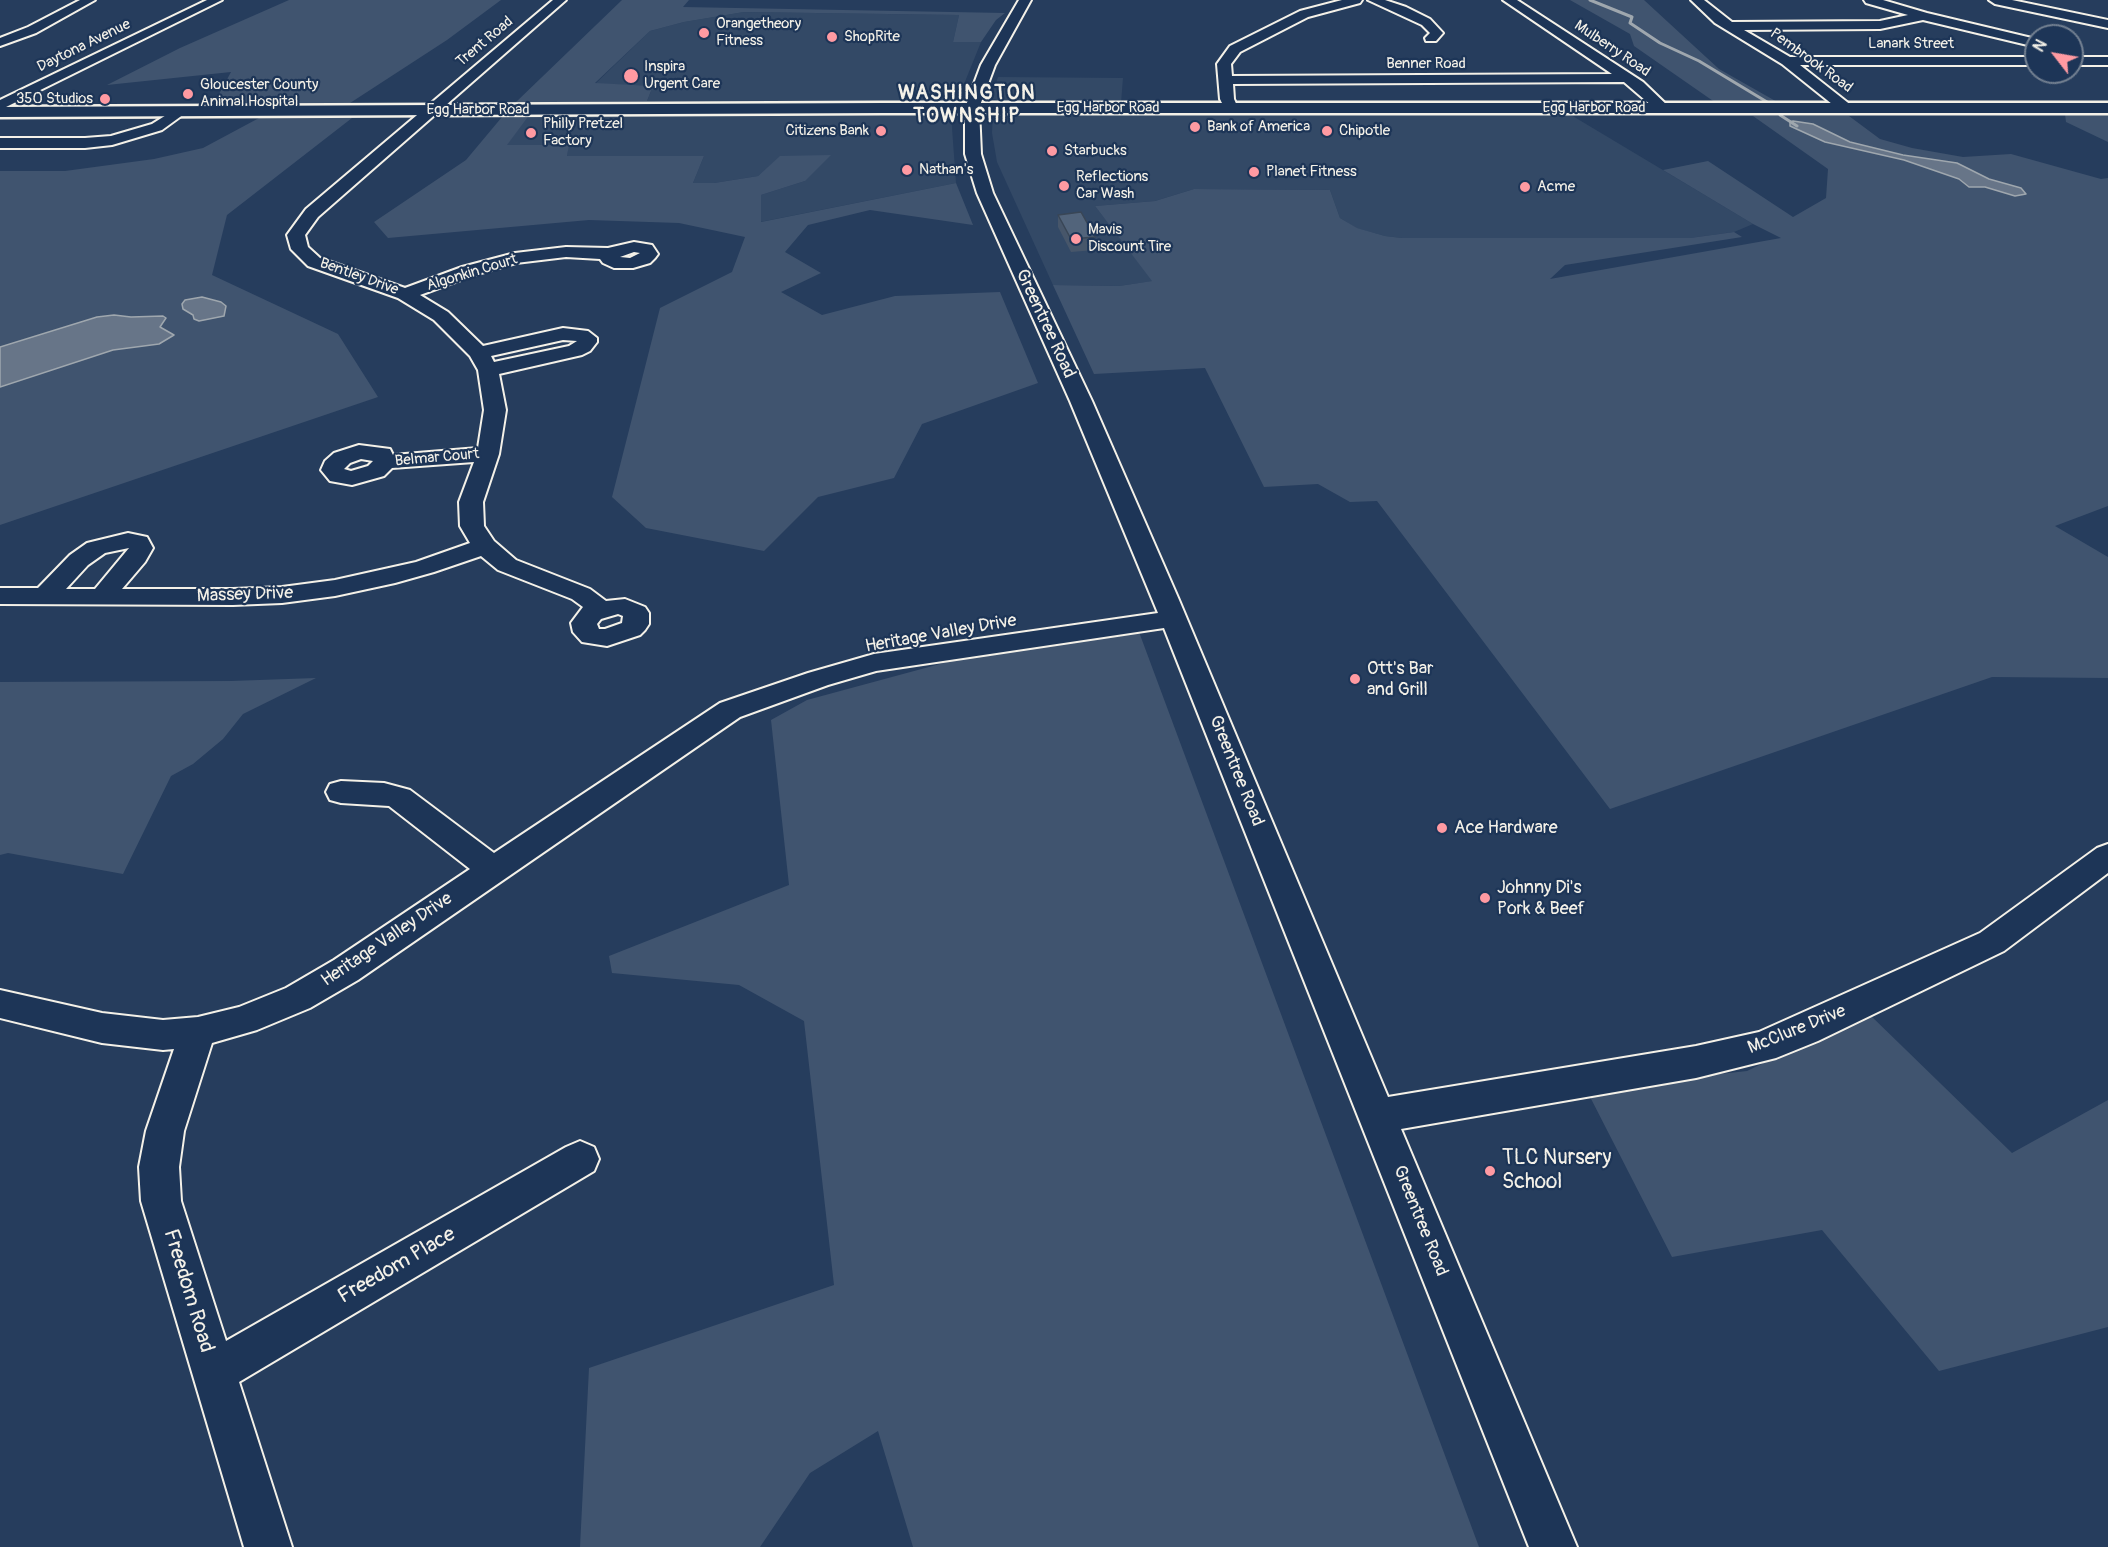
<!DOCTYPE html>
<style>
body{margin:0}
#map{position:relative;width:2108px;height:1547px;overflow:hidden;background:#263d5d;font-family:Pangolin,sans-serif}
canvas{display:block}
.north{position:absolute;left:2024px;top:24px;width:60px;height:60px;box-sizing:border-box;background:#1d3557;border:2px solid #738091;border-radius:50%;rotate:301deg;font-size:16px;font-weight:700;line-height:24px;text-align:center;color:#f4f1e8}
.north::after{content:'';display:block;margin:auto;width:21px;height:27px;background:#ff9aa2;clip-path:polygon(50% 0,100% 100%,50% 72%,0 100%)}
</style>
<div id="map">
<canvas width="2108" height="1547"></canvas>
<div class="north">N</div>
</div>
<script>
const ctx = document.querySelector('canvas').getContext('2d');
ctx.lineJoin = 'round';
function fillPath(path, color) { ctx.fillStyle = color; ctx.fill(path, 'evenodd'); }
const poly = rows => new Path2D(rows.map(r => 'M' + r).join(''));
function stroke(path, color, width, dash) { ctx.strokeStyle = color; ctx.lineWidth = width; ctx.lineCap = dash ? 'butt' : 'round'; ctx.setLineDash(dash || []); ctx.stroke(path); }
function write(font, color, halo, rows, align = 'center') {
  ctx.font = font + ' Pangolin,sans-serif'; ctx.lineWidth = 4.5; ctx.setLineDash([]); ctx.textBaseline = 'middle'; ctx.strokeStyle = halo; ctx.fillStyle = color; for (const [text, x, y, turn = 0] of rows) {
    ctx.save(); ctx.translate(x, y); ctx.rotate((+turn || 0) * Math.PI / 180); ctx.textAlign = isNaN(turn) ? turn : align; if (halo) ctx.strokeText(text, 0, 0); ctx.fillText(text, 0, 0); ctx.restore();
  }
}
fillPath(poly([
 [744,12,959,15,953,42,981,42,958,99,950,102,647,101,653,86,595,84,650,31,684,22],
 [998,77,1123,78,1121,103,1003,102,991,98],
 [951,114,956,183,760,222,761,195,805,181,781,156,758,176,714,183,693,183,704,156,567,156,568,145,506,145,528,117],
 [993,114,1571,115,1753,224,1734,232,1690,238,1402,238,1385,236,1356,228,1340,218,1330,190,1194,189,1155,201,1095,206,1153,281,1119,286,1053,285,997,162,992,133]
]), '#334966');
fillPath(poly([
 [289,0,501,0,447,40,347,105,213,105,231,72,107,85,180,48],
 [622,0,689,0,683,7,1005,13,996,20,981,42,953,42,959,15,744,12,684,22,650,31,595,83,653,86,647,101,515,103],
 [1570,0,1644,0,1719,69,1779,103,1716,103,1634,46,1630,34],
 [2108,113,2108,142,2066,122,2065,114],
 [1753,116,1849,116,1880,139,1912,148,1963,157,2011,154,2101,179,2108,178,2108,506,2055,526,2108,557,2108,678,1992,677,1610,809,1377,501,1350,502,1318,484,1264,487,1205,368,1094,374,1053,285,1119,286,1152,281,1095,206,1155,201,1194,189,1330,190,1340,218,1357,228,1385,236,1402,238,1690,238,1734,232,1742,237,1565,265,1550,279,1781,238,1753,224,1663,170,1708,161,1793,217,1826,198,1828,169],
 [502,117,528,117,507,145,569,145,567,156,704,156,693,183,714,183,758,176,780,156,831,155,805,181,761,195,761,222,956,183,973,225,870,210,808,225,785,252,821,273,781,292,822,315,895,296,1000,292,1038,383,922,424,894,478,818,497,764,551,646,528,612,497,660,308,732,272,745,237,679,223,589,220,388,238,374,222,466,160],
 [259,118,352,118,227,215,212,275,338,334,378,397,0,525,0,171,65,171,154,159,203,148],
 [1139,632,1479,1547,913,1547,878,1431,810,1473,760,1547,580,1547,589,1368,834,1285,804,1021,739,985,612,973,609,956,789,885,771,720,807,700,951,661],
 [316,678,243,714,223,739,193,764,171,776,123,874,8,853,0,855,0,682,231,681],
 [1868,1013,2012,1153,2108,1100,2108,1327,1939,1371,1822,1230,1672,1257,1586,1089,1747,1071]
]), '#40546f');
const water = poly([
 [1793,121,1813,124,1850,142,1903,155,1957,163,1989,179,2021,188,2026,194,2015,196,1985,187,1969,187,1959,179,1904,160,1825,142,1790,126,1790,122,1793,121],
 [202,297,221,302,226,306,224,316,199,321,194,319,193,315,183,309,182,304,185,300,202,297],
 [114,315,131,317,163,316,166,318,160,327,174,335,159,344,113,350,0,387,0,347,97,317,114,315]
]);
fillPath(water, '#677588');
stroke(water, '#9fa7ae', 1.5);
stroke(poly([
 [1590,0,1632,17,1630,23,1660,43,1699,61,1772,105],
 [1780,115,1797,126]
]), '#9fa7ae', 3);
const minor = poly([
 [80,0,95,0,36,33,0,46,0,38,28,27,80,0],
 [207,0,222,0,0,110,0,100,207,0],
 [553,0,566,0,318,217,305,235,308,247,320,258,405,288,462,267,515,253,566,247,608,248,634,242,652,245,658,254,655,258,650,263,633,268,614,268,603,263,600,259,566,257,516,263,474,275,420,295,448,312,483,346,563,328,588,331,597,338,597,342,590,351,582,355,499,374,506,410,499,454,483,502,484,526,494,541,516,560,590,589,606,601,625,599,645,607,649,613,649,624,645,630,640,635,607,646,582,642,573,632,571,623,583,607,572,599,498,570,481,556,434,572,395,583,335,596,282,603,233,605,0,604,0,588,38,588,70,555,87,543,128,533,147,537,153,548,145,562,122,589,233,589,282,587,335,580,416,562,470,543,460,526,459,502,474,462,392,468,384,476,352,485,330,481,321,470,325,461,334,453,359,445,390,449,393,455,478,448,484,410,478,370,470,356,434,320,398,298,308,266,291,249,287,235,306,209,553,0],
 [634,252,640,253,630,258,620,257,634,252],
 [563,340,577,341,569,346,494,362,491,356,563,340],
 [361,459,373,461,368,466,351,471,344,469,350,463,361,459],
 [129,548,95,589,66,589,88,565,105,553,129,548],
 [618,614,623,616,622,623,605,629,599,629,597,624,601,619,618,614],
 [1019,0,1031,0,995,65,979,108,981,154,993,193,1092,401,1179,600,1388,1097,1696,1046,1759,1032,1980,933,2097,848,2108,844,2108,873,2004,951,1818,1041,1776,1058,1696,1078,1401,1129,1577,1547,1529,1547,1164,628,876,671,828,685,740,717,358,980,310,1008,257,1030,212,1043,184,1131,179,1167,181,1201,226,1341,566,1147,580,1141,594,1147,599,1159,594,1171,239,1382,292,1547,244,1547,141,1201,139,1167,146,1131,174,1049,163,1050,102,1043,0,1018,0,990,102,1013,163,1020,198,1017,239,1007,286,988,334,960,470,869,389,806,341,803,330,800,326,792,330,784,341,781,384,783,410,790,494,853,720,703,808,673,874,654,1158,613,1070,401,977,193,965,154,965,108,981,65,1019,0],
 [1342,0,1362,0,1360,3,1308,17,1240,52,1231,64,1232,76,1612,74,1503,0,1517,0,1643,82,1671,109,1664,113,1659,112,1624,82,1233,84,1234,99,1238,108,1231,112,1226,111,1220,99,1217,64,1230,46,1300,11,1342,0],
 [1368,0,1385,0,1406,7,1430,19,1443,33,1436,41,1426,41,1425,38,1430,33,1422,25,1368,0],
 [1691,0,1704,0,1732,22,1880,21,1908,15,1866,3,1864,0,1883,0,1927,13,2036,39,2036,47,1923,20,1880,29,1744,30,1790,57,2036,57,2036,65,1800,65,1852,106,1854,109,1847,113,1842,112,1782,64,1715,23,1691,0],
 [1989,0,2012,0,2108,20,2108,28,1995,4,1989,0],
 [2072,57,2108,57,2108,65,2072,65,2072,57],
 [179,107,186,111,184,114,162,130,112,145,85,148,0,148,0,138,85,138,111,136,152,124,179,107]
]);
const major = poly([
 [882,103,2108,103,2108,113,882,113,0,117,0,107,882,103]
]);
stroke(minor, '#f4f1e8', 4);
stroke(major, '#f4f1e8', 5);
fillPath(minor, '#1d3557');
fillPath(major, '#1d3557');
fillPath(poly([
 [1058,215,1095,237,1095,250,1071,252,1058,227]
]), '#47566a');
const building = poly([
 [1081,212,1095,237,1071,239,1058,215,1081,212]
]);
fillPath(building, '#52647b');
stroke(building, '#394656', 1.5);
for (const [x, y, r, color] of [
 [704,33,6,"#ff9aa2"],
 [832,37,6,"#ff9aa2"],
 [631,76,8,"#ff9aa2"],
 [188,94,6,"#ff9aa2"],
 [105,99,6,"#ff9aa2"],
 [1195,127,6,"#ff9aa2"],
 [881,131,6,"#ff9aa2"],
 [1327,131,6,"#ff9aa2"],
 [531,133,6,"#ff9aa2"],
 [1052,151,6,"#ff9aa2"],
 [907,170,6,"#ff9aa2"],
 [1254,172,6,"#ff9aa2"],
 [1064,186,6,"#ff9aa2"],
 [1525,187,6,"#ff9aa2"],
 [1076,239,6,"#ff9aa2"],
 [1355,679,6,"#ff9aa2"],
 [1442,828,6,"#ff9aa2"],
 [1485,898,6,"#ff9aa2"],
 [1490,1171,6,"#ff9aa2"]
]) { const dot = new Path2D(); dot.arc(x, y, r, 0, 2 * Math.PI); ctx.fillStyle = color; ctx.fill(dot); stroke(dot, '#1d3557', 2); }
write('15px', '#f4f1e8', '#1d3557', [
 ["Orangetheory",716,24],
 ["Fitness",716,41],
 ["ShopRite",844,37],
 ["Inspira",644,67],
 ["Urgent Care",644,84],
 ["Gloucester County",200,85],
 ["Animal Hospital",200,102],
 ["350 Studios",93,99,"right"],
 ["Philly Pretzel",543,124],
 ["Factory",543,141],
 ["Bank of America",1207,127],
 ["Citizens Bank",869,131,"right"],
 ["Chipotle",1339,131],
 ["Starbucks",1064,151],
 ["Nathan's",919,170],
 ["Planet Fitness",1266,172],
 ["Reflections",1076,177],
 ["Car Wash",1076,194],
 ["Acme",1537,187],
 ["Mavis",1088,230],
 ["Discount Tire",1088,247]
], 'left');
write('15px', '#f4f1e8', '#1d3557', [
 ["Trent Road",485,42,-40],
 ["Lanark Street",1911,44],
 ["Daytona Avenue",84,46,-26],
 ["Mulberry Road",1612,49,34],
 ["Pembrook Road",1811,61,36],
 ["Benner Road",1426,64],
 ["Egg Harbor Road",1108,108],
 ["Egg Harbor Road",1594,108],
 ["Egg Harbor Road",478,110],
 ["Algonkin Court",472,273,-17],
 ["Bentley Drive",359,277,20],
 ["Belmar Court",437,458,-5]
]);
write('18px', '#f4f1e8', '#1d3557', [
 ["Greentree Road",1045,324,65],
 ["Massey Drive",245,595,-2],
 ["Heritage Valley Drive",941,634,-10],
 ["Greentree Road",1236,771,68],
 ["Heritage Valley Drive",387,940,-34],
 ["McClure Drive",1797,1030,-22],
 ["Greentree Road",1420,1221,68]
]);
write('18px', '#f4f1e8', '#1d3557', [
 ["Ott's Bar",1367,669],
 ["and Grill",1367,690],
 ["Ace Hardware",1454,828],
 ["Johnny Di's",1497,888],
 ["Pork & Beef",1497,909]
], 'left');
ctx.letterSpacing = '1.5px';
write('bold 20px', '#f4f1e8', '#1d3557', [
 ["WASHINGTON",967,94],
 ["TOWNSHIP",967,117]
]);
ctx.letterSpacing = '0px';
write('21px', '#f4f1e8', '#1d3557', [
 ["TLC Nursery",1502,1159],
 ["School",1502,1183]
], 'left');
write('21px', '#f4f1e8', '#1d3557', [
 ["Freedom Place",397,1266,-30],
 ["Freedom Road",188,1291,73]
]);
</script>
